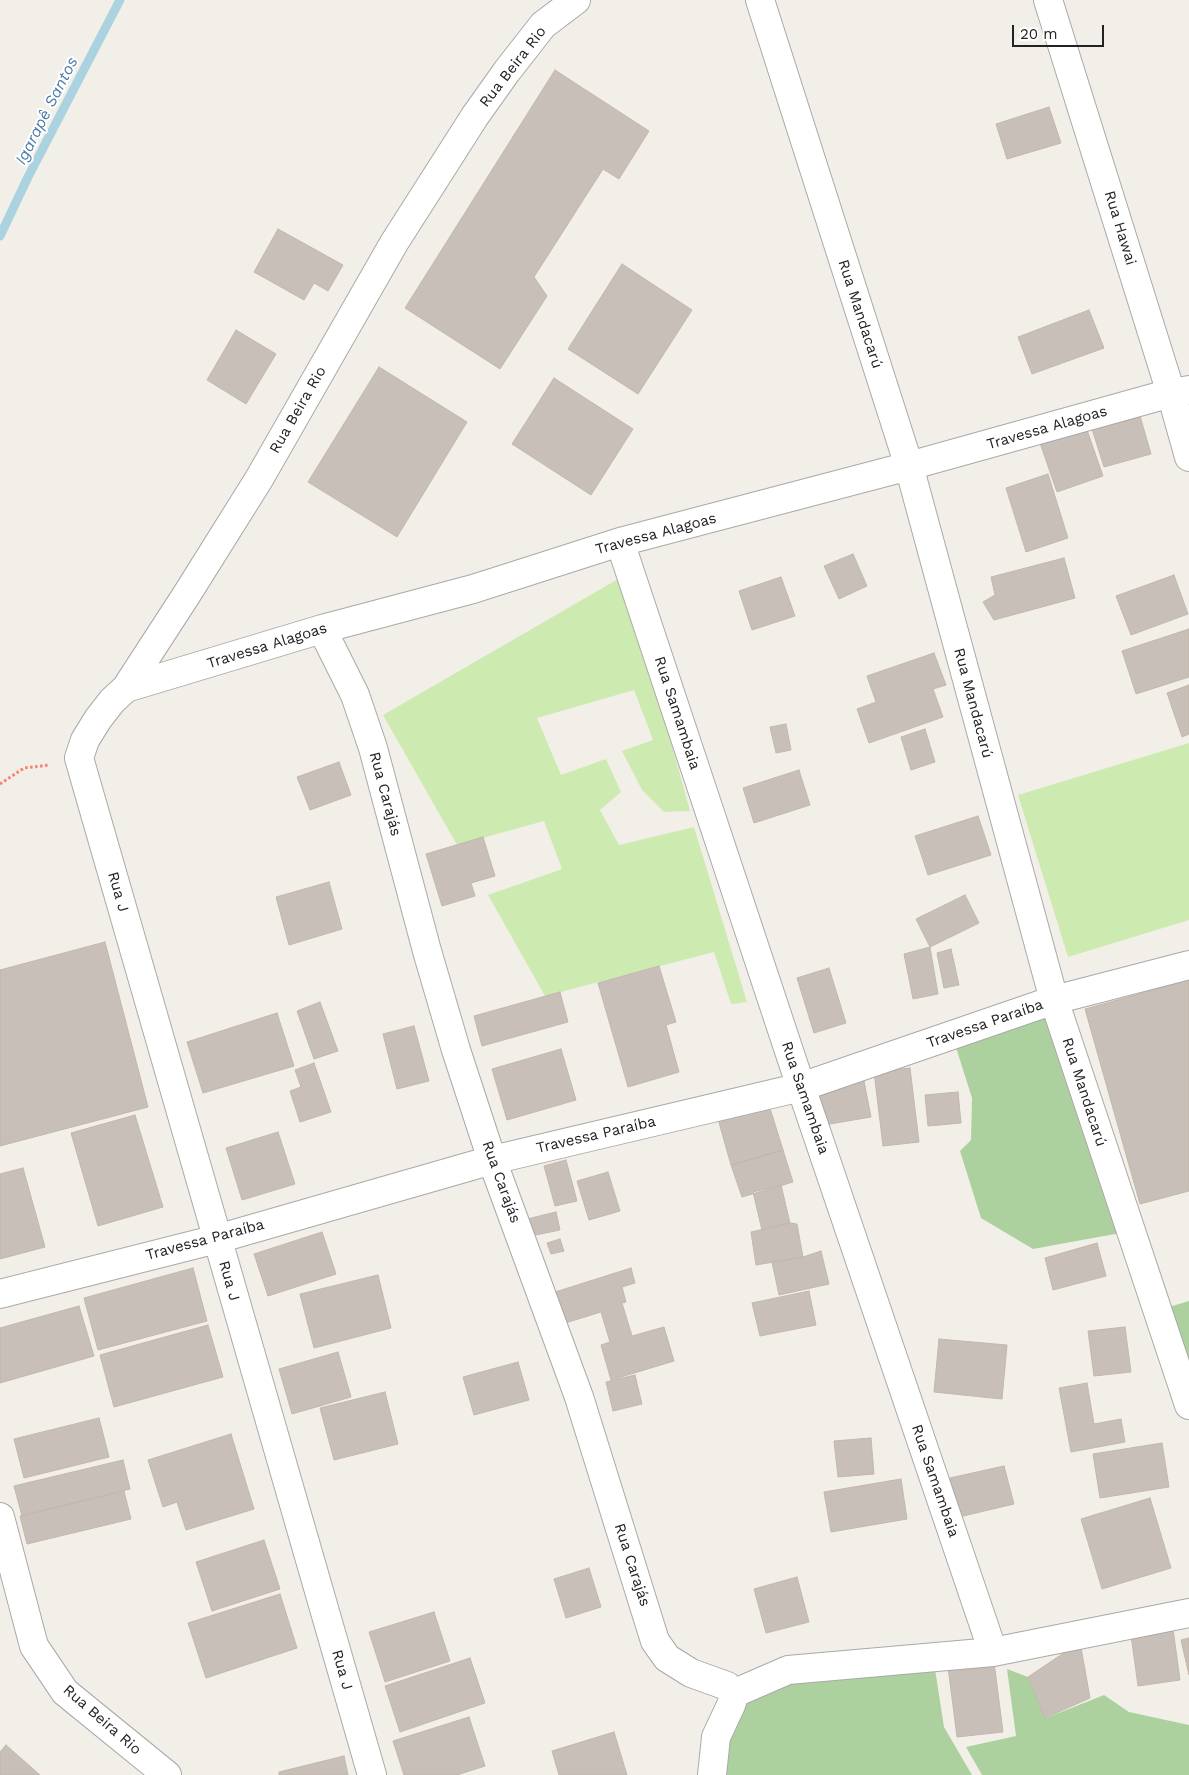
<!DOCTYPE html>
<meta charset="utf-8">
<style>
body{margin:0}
#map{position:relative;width:1189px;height:1775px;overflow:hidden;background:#f2efe9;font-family:"Work Sans",sans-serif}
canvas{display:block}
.scale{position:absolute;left:1012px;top:25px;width:92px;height:22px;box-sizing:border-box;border:2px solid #222;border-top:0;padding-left:6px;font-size:15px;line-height:18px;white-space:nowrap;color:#222;-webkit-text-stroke:4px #fff;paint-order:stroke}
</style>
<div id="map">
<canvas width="1189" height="1775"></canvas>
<div class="scale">20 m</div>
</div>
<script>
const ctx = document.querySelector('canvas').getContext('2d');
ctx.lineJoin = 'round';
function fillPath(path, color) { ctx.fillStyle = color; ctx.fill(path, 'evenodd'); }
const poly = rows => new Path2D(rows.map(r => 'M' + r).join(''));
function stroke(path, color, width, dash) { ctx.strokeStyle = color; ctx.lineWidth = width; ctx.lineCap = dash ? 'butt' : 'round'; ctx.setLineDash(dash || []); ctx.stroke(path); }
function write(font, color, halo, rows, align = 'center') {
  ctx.font = font + ' "Work Sans",sans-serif'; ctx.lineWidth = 4; ctx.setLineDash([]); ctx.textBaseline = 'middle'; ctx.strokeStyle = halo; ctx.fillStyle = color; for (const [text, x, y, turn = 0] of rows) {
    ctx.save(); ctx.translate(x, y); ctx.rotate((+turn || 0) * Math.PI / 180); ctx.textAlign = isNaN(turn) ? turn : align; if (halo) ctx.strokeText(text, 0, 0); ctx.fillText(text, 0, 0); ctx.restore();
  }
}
fillPath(poly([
 [625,575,690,811,664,812,642,790,622,751,653,740,634,690,537,718,561,775,606,759,621,792,600,810,619,845,694,827,747,1002,731,1004,714,952,545,996,488,895,562,869,544,821,457,845,383,715],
 [1189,743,1189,920,1068,957,1018,795]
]), '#cdebb0');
fillPath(poly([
 [1048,1003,1126,1232,1033,1249,981,1218,960,1151,971,1140,972,1098,952,1035],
 [1189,1301,1189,1374,1169,1307],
 [933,1656,944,1727,972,1775,721,1775,723,1738,740,1698,795,1677],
 [1007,1669,1028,1677,1046,1718,1104,1695,1129,1712,1189,1725,1189,1775,982,1775,966,1747,1016,1736]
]), '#add19e');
stroke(poly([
 [0,236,28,177,120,0]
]), '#aad3df', 9);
const building = poly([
 [555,70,649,131,619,179,603,169,534,277,547,296,500,369,405,308,555,70],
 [1049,107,1061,143,1007,159,996,124,1049,107],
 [278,229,343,265,328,291,314,283,304,300,254,272,278,229],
 [622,264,692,310,638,394,568,349,622,264],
 [1089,310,1104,348,1032,374,1018,337,1089,310],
 [236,330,276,354,246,404,207,380,236,330],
 [379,367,467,422,397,537,308,482,379,367],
 [554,378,633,429,591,495,512,444,554,378],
 [1140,416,1151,454,1104,467,1092,429,1140,416],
 [1086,427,1103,476,1057,492,1040,443,1086,427],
 [1048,474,1068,538,1026,552,1006,488,1048,474],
 [853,554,867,586,839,599,824,566,853,554],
 [1064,558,1075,598,994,620,983,602,995,595,991,577,1064,558],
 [1174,575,1188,614,1131,635,1116,596,1174,575],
 [781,577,795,616,752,630,739,591,781,577],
 [1189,629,1189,677,1136,694,1122,651,1189,629],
 [934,653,946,685,933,689,943,717,869,743,857,709,876,702,867,676,934,653],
 [1189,685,1189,734,1182,737,1167,693,1189,685],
 [786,724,791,750,776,753,770,727,786,724],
 [925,729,935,762,911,770,901,737,925,729],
 [339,762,351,795,310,810,297,777,339,762],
 [799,770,810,805,754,823,743,788,799,770],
 [978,816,991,855,928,875,915,836,978,816],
 [483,837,495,876,471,883,475,896,442,906,426,854,483,837],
 [329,882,342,929,289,945,276,897,329,882],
 [965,895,979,923,930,947,916,919,965,895],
 [105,942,148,1107,0,1146,0,970,105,942],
 [930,947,938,994,913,999,904,954,930,947],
 [951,949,959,985,944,988,937,953,951,949],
 [659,966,676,1022,666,1025,679,1072,628,1087,598,983,659,966],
 [829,968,846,1023,814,1033,797,978,829,968],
 [1189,980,1189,1191,1140,1204,1085,1009,1189,980],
 [560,992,568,1022,482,1046,474,1016,560,992],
 [320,1002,338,1051,314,1059,297,1011,320,1002],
 [277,1013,294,1066,203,1093,187,1042,277,1013],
 [414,1026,429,1081,397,1089,383,1034,414,1026],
 [561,1049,576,1100,507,1120,492,1069,561,1049],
 [314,1063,331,1112,300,1122,290,1091,301,1087,295,1070,314,1063],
 [910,1068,919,1142,883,1146,874,1072,910,1068],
 [864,1081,871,1117,824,1125,817,1089,864,1081],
 [958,1092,961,1123,928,1126,925,1095,958,1092],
 [769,1105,783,1150,731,1165,718,1119,769,1105],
 [135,1115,163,1207,98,1226,71,1133,135,1115],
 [278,1132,295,1184,242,1200,226,1148,278,1132],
 [783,1150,793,1182,742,1197,731,1165,783,1150],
 [566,1160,577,1201,555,1206,544,1166,566,1160],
 [23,1168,45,1247,0,1259,0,1174,23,1168],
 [608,1172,620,1211,589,1220,577,1181,608,1172],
 [781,1185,790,1223,762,1230,753,1192,781,1185],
 [556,1212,560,1230,531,1236,527,1219,556,1212],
 [790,1223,797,1224,803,1257,756,1265,751,1232,790,1223],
 [322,1232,336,1274,268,1296,254,1254,322,1232],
 [560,1239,564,1251,551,1254,547,1243,560,1239],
 [1097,1243,1106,1276,1053,1290,1045,1258,1097,1243],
 [821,1251,829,1284,779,1295,772,1262,803,1257,821,1251],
 [193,1268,207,1321,98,1350,84,1298,193,1268],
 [631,1268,635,1283,622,1287,626,1302,622,1303,632,1336,664,1327,674,1361,611,1380,601,1345,610,1342,601,1312,562,1324,552,1293,631,1268],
 [378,1275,391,1328,314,1348,300,1294,378,1275],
 [809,1291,816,1325,760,1336,752,1303,809,1291],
 [79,1306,94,1356,0,1383,0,1328,79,1306],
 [208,1325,223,1377,114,1407,100,1355,208,1325],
 [1125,1327,1131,1372,1094,1376,1088,1331,1125,1327],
 [939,1339,1007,1345,1002,1399,934,1392,939,1339],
 [338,1352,351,1397,292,1414,279,1369,338,1352],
 [518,1362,529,1400,474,1415,463,1377,518,1362],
 [635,1375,642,1404,613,1411,606,1382,635,1375],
 [1087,1383,1094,1424,1121,1419,1125,1442,1071,1452,1059,1388,1087,1383],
 [385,1392,398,1444,334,1460,320,1408,385,1392],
 [99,1418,109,1457,24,1478,14,1439,99,1418],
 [231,1434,254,1509,186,1530,177,1502,163,1507,148,1460,231,1434],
 [871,1438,874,1474,838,1477,834,1441,871,1438],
 [1162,1443,1169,1487,1100,1498,1093,1454,1162,1443],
 [123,1460,130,1489,22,1516,14,1486,123,1460],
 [1004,1466,1014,1504,959,1517,950,1478,1004,1466],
 [901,1479,907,1519,831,1532,824,1492,901,1479],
 [124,1491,131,1519,27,1544,20,1516,124,1491],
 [1150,1498,1171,1568,1102,1589,1081,1519,1150,1498],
 [264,1540,280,1589,212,1611,196,1562,264,1540],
 [589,1568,601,1607,566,1618,554,1579,589,1568],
 [797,1577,809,1622,766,1633,754,1589,797,1577],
 [280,1594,297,1648,206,1678,188,1623,280,1594],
 [434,1612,450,1661,385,1682,369,1632,434,1612],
 [1173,1629,1180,1680,1138,1686,1131,1635,1173,1629],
 [1189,1638,1189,1675,1181,1640,1189,1638],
 [1080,1642,1090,1698,1045,1718,1028,1677,1080,1642],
 [470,1658,485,1703,400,1732,385,1686,470,1658],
 [994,1662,1003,1732,957,1737,948,1667,994,1662],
 [469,1717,485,1766,457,1775,404,1775,393,1741,469,1717],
 [614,1732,627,1775,559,1775,552,1751,614,1732],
 [6,1745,40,1775,0,1775,0,1752,6,1745],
 [344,1756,348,1775,279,1775,279,1772,344,1756]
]);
fillPath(building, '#c7bfb8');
stroke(building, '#c4b6ab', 1);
const minor = poly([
 [760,0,909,466,1054,1000,1189,1405],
 [1048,0,1171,393,1189,457],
 [620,542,801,1087,993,1652],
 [322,629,355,695,373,748,427,951,456,1050,492,1160,579,1397,655,1641,667,1658,691,1673,727,1686,735,1693],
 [126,688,322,629,473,589,620,542,909,466,1171,393,1189,390],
 [0,1294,217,1239,492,1160,801,1087,1054,1000,1189,965],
 [0,1517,34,1646,65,1692,167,1775],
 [372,1775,79,758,85,740,98,719,112,701,126,688,187,594,259,479,394,243,475,116,507,71,543,25,576,0],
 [712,1775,716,1737,731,1705,735,1693,788,1670,993,1652,1189,1613]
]);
stroke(minor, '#a9a9a9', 30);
stroke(poly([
 [0,784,24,768,50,765]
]), '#fa8072', 3, [2.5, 2.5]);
stroke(minor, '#fff', 28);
write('15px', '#222', '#fff', [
 ["Rua Beira Rio",513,67,-52],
 ["Rua Hawai",1120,228,73],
 ["Rua Mandacarú",860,314,72],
 ["Rua Beira Rio",298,410,-60],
 ["Travessa Alagoas",1047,428,-16],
 ["Travessa Alagoas",656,534,-15],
 ["Travessa Alagoas",267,646,-17],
 ["Rua Mandacarú",973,703,75],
 ["Rua Samambaia",677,713,72],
 ["Rua Carajás",385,794,75],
 ["Rua J",118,892,74],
 ["Travessa Paraíba",985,1024,-19],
 ["Rua Mandacarú",1084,1092,72],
 ["Rua Samambaia",805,1098,71],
 ["Travessa Paraíba",596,1135,-13],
 ["Rua Carajás",501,1182,70],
 ["Travessa Paraíba",205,1240,-15],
 ["Rua J",229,1281,74],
 ["Rua Samambaia",935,1481,71],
 ["Rua Carajás",632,1565,72],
 ["Rua J",342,1670,74],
 ["Rua Beira Rio",102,1720,41]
]);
write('italic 16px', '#4a7aab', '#fff', [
 ["Igarapê Santos",47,111,-63]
]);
</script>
